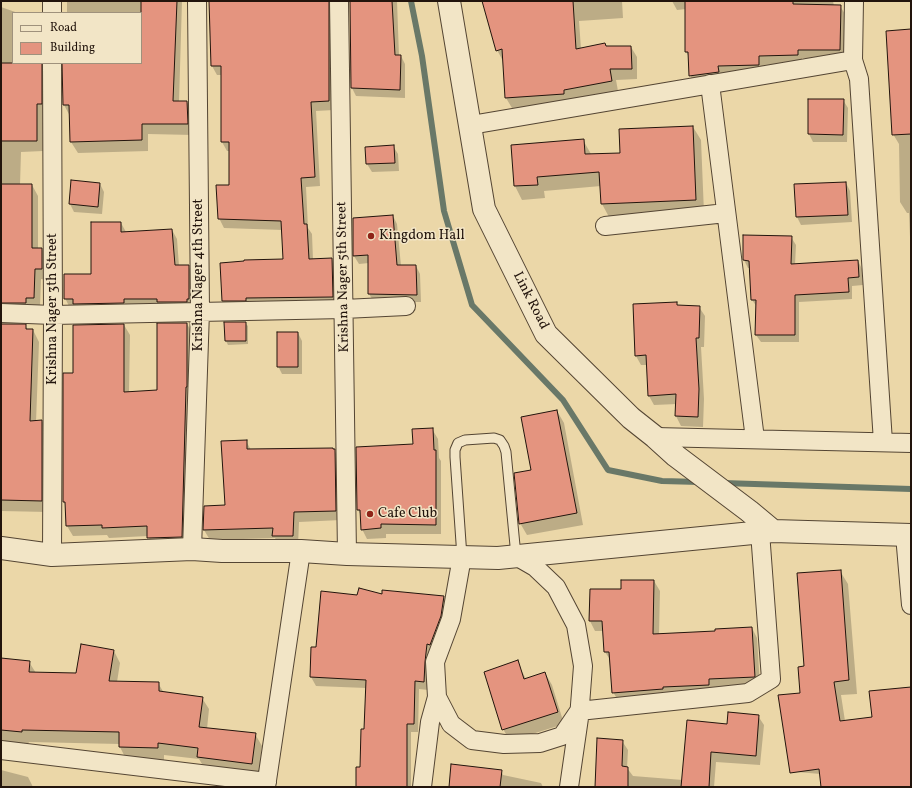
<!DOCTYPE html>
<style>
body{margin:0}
#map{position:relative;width:912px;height:788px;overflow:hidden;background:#ebd7a8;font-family:Vollkorn,serif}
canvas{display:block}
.frame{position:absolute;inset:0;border:2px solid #22140c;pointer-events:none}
.legend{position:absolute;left:12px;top:12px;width:130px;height:52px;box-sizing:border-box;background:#f2e5c6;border:1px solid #9f917c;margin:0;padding:5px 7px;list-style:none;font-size:12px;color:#22140c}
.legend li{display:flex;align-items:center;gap:8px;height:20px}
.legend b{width:20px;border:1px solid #9f917c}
</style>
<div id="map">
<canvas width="912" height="788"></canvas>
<div class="frame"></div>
<ul class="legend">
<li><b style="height:5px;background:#f2e5c6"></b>Road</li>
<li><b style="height:11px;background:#e4947f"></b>Building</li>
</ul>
</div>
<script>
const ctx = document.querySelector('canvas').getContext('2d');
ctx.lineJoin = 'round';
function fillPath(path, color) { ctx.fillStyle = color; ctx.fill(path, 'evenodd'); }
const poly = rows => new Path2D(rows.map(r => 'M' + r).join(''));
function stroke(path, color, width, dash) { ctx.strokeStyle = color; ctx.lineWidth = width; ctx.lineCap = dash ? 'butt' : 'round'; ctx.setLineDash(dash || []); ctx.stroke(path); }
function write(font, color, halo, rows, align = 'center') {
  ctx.font = font + ' Vollkorn,serif'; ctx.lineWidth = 3; ctx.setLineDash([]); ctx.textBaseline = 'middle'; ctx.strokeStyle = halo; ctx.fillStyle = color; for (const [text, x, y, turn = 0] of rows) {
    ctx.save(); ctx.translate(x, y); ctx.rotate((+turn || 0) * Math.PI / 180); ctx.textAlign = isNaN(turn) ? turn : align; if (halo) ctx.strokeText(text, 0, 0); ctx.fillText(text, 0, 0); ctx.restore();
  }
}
fillPath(poly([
 [67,1,182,1,179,102,187,102,193,113,193,135,148,134,148,151,78,153,71,142,70,116,64,105,63,65,58,63,47,115,43,115,43,151,21,152,20,185,32,185,38,196,38,249,42,249,48,260,48,280,41,279,40,308,1,316,1,7,18,13,13,13,13,63,141,63,141,13,67,13],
 [210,1,337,1,334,110,316,111,320,186,306,187,308,228,312,234,313,260,332,259,337,269,338,306,229,310,223,301,284,260,283,230,224,228,219,218,230,186,230,151,227,151,222,142,222,75,217,75,212,66],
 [362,1,397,1,399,56,401,56,405,64,405,98,356,96,352,88,351,49],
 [483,1,622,1,623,18,579,21,581,49,605,44,607,47,631,47,637,57,637,79,616,80,618,91,570,105,512,108,506,98,503,61,497,50],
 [672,1,833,1,834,6,840,6,845,14,845,58,802,58,802,63,764,65,764,74,695,84,690,75,689,57,686,52,686,9,677,10],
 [911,30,911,261,909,213,907,213,900,202,899,144,893,134],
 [843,100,848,108,847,142,813,142,809,134],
 [693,127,701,140,704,213,609,217,602,204,601,186,544,191,545,198,522,200,515,186,512,146,583,140,591,154,621,154],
 [393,146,398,154,399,171,372,172,367,164,366,148],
 [846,183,850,191,852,222,801,225,797,217],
 [100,184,104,192,102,214,74,212,70,204],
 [393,216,397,224,401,266,416,266,420,274,421,302,374,302,369,294,369,263,359,264,354,256,354,219],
 [121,223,126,232,172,230,177,239,179,266,188,266,194,275,194,308,70,308,65,298,92,275],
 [744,237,791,237,796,245,795,265,858,261,862,269,863,285,852,286,852,299,799,302,799,342,761,342,756,335,757,307,752,300,751,268,748,268,744,260],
 [676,303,678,306,699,307,705,316,704,347,701,347,704,399,703,427,681,426,676,416,677,404,654,405,649,396,648,365,641,365,636,356],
 [245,323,248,326,248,344,228,345,226,341],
 [187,324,193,334,187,547,154,548,148,536,109,538,107,535,73,536,67,526,66,506,64,502,74,374,124,325,130,335,129,392,158,391],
 [1,325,25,325,28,330,33,330,39,342,36,422,42,421,48,432,48,512,1,511],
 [298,333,302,341,302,374,282,374,278,366],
 [557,411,564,423,583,525,527,535,520,523,532,471],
 [432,429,438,439,439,458,441,461,441,534,386,534,386,538,367,539,362,529,361,515,358,510,414,445],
 [246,441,251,450,334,450,340,460,341,520,299,522,298,546,279,545,275,538,210,540,204,530,226,506],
 [840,571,848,584,857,694,841,695,845,721,873,717,911,688,911,787,867,787,868,778,797,772,789,759,802,694,805,667],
 [654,581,660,591,659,635,716,632,752,628,757,638,760,686,619,702,613,692,611,661,605,652,604,631,595,631,590,621,621,590],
 [383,595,444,597,449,606,429,690,419,689,418,732,411,732,411,787,357,787,361,768,365,730,366,688,316,686,311,677,312,648,317,648,358,596],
 [114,651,120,663,117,682,158,683,164,693,202,698,209,709,207,729,255,734,262,746,259,775,205,769,199,759,164,755,164,760,126,759,120,747,120,744,29,742,28,744,1,741,1,659,29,662,36,673,77,674],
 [517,662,526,679,545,673,552,685,564,724,510,741,503,729],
 [758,716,764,725,760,765,716,762,714,787,596,787,622,741,628,750,627,768,633,776,683,780,728,725],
 [1,770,28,777,33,787,1,787],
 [501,771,503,775,541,783,543,787,450,787]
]), '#0003');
stroke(poly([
 [411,1,422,56,444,211,472,305,563,400,608,470,662,481,700,482],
 [723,483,911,489]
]), '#697868', 6);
const building = poly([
 [141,1,177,1,173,101,187,101,188,124,142,124,142,140,70,142,69,105,63,105,62,63,141,63,141,1],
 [209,1,329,1,329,101,311,102,315,177,301,178,304,224,307,224,309,259,332,258,333,297,246,298,246,301,222,301,220,263,244,261,244,260,283,259,281,221,218,219,216,185,229,185,229,142,221,142,221,66,211,66,209,1],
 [350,1,392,1,395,55,401,55,400,90,351,88,350,1],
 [482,1,573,1,576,49,605,43,606,46,631,46,632,69,610,69,612,81,564,90,564,94,505,98,502,49,496,51,482,1],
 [685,1,793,1,793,4,841,5,840,50,798,50,798,55,759,56,759,65,718,66,719,72,689,76,688,52,685,52,685,1],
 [911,29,911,134,892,135,886,31,911,29],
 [1,63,42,63,42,104,37,104,37,141,1,141,1,63],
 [808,99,844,99,843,135,808,134,808,99],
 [693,126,696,200,601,204,599,172,537,177,538,185,514,186,511,145,584,139,585,154,620,153,619,129,693,126],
 [394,145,395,163,366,164,365,147,394,145],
 [71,180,100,183,98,207,69,204,71,180],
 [846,182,848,215,796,217,794,184,846,182],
 [1,184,32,184,32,248,42,248,42,269,35,269,34,298,26,298,26,303,1,303,1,184],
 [393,215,397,265,416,265,417,295,368,294,368,255,353,256,353,218,393,215],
 [91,222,121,222,121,232,172,229,175,265,189,265,189,299,187,299,187,302,157,302,157,299,124,299,124,303,73,304,73,299,64,299,64,274,91,274,91,222],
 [743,235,792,236,791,264,858,260,859,277,848,278,849,292,795,295,795,335,755,335,756,300,751,300,749,261,743,260,743,235],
 [677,302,677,305,700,306,699,338,696,338,699,389,698,417,675,416,676,394,648,396,646,355,635,356,633,304,677,302],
 [224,322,246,322,246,341,225,341,224,322],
 [157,323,187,323,187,387,186,387,182,537,147,538,147,526,102,528,102,525,66,526,65,502,63,502,63,373,73,373,73,325,124,324,124,392,157,390,157,323],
 [1,324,26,324,26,329,33,329,30,421,42,420,42,501,1,500,1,324],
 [277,332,298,332,298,367,277,367,277,332],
 [557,410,577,513,519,524,514,473,531,470,521,417,557,410],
 [433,428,434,450,436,450,436,525,381,524,381,528,361,530,360,510,357,510,356,447,413,444,412,429,433,428],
 [247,440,247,449,333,448,333,449,335,449,336,511,294,512,293,536,272,536,273,528,203,530,204,506,225,505,221,441,247,440],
 [841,570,849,680,834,682,840,721,872,717,869,691,911,687,911,787,821,787,819,769,790,773,778,695,800,693,798,667,804,666,797,573,841,570],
 [621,580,654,580,653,634,715,631,715,629,752,627,755,677,709,679,709,685,663,687,663,689,612,693,609,652,604,652,602,621,589,621,590,589,621,589,621,580],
 [359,588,382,594,382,590,444,596,441,616,430,645,427,644,425,662,424,682,415,681,414,724,407,724,407,787,356,787,356,767,360,767,361,729,364,729,366,680,310,677,311,647,316,647,321,591,357,595,359,588],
 [81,644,114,650,109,681,159,682,159,691,203,697,199,727,256,733,252,764,197,757,198,748,158,743,158,748,119,747,119,732,22,730,22,732,1,730,1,658,30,661,29,672,76,673,81,644],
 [518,660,524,679,545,672,558,712,502,730,484,672,518,660],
 [728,712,759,715,756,756,711,752,709,787,681,787,687,720,727,724,728,712],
 [597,738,623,740,622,766,628,767,628,787,595,787,597,738],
 [451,764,502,770,500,787,449,787,451,764]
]);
fillPath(building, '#e4947f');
stroke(building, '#22140c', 1);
const service = poly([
 [462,557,455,457,455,450,458,443,465,440,494,438,500,440,504,446,506,452,516,556]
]);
const minor = poly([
 [52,1,52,13],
 [339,1,347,554],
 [854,1,853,60,859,79,883,442],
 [710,84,755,439],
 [471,125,853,60],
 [605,226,726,213],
 [1,313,53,315,344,309,406,306],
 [655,437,911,443],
 [905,535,911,605],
 [192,549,200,311,197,1],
 [52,555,53,315,52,63],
 [516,556,535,567,556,587,576,625,583,666,579,718,569,787],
 [462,557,451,619,435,662,437,697,451,724,472,740,504,744,540,743,562,736,579,711,748,693,771,679,760,532],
 [1,750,267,782],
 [266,787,301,551],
 [422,787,430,722,437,697]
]);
const tertiary = poly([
 [449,1,484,209,546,334,631,418,655,437,676,456,749,511,773,531],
 [1,548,52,555,192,549,222,551,301,551,347,554,498,558,773,531,911,535]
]);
stroke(service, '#544533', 11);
stroke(minor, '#544533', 20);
stroke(tertiary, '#544533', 24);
stroke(service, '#f2e5c6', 9);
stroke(minor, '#f2e5c6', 18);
stroke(tertiary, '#f2e5c6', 22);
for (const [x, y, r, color] of [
 [371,236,4,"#8f2418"],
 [370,514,4,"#8f2418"]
]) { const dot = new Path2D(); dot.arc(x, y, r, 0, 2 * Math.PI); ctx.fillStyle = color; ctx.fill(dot); stroke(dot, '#f2e5c6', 1.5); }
write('14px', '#22140c', '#f2e5c6', [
 ["Kingdom Hall",379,236],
 ["Cafe Club",378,514]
], 'left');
write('14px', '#22140c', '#f2e5c6', [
 ["Krishna Nager 4th Street",199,275,-90],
 ["Krishna Nager 5th Street",344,277,-91],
 ["Link Road",530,301,63],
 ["Krishna Nager 3th Street",53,309,-90]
]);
</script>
